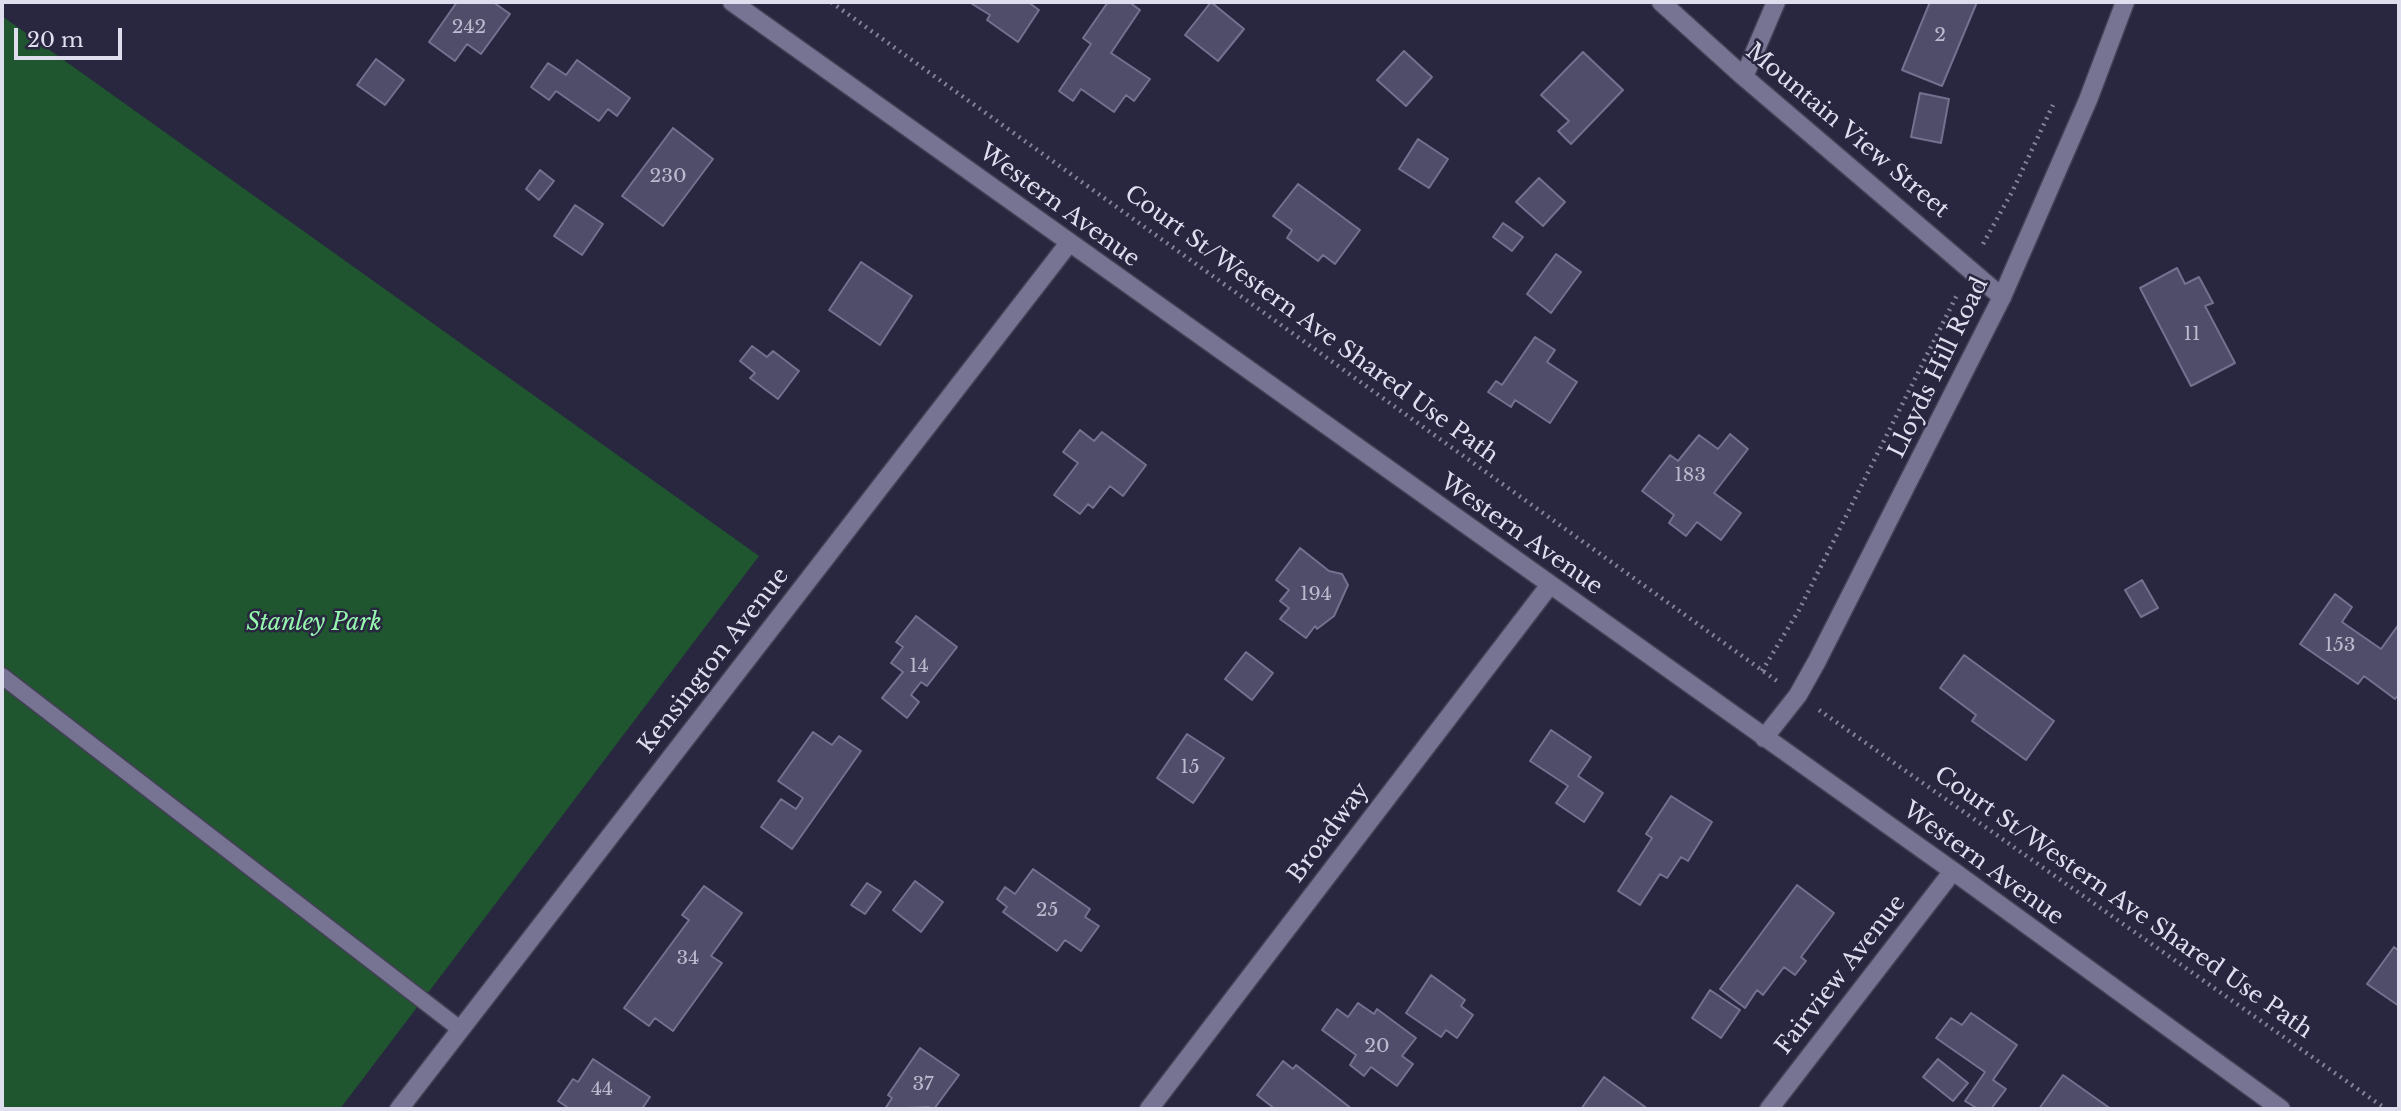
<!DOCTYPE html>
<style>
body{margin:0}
#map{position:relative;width:2401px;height:1111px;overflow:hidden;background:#292640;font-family:"Libre Baskerville",serif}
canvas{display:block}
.frame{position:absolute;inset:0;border:4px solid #dfdeef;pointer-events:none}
.scale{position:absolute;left:14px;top:28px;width:108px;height:32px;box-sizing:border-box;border:4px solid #dfdeef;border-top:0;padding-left:9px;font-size:21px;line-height:24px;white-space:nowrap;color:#dfdeef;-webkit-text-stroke:5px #292640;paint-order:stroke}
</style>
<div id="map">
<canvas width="2401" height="1111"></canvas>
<div class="frame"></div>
<div class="scale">20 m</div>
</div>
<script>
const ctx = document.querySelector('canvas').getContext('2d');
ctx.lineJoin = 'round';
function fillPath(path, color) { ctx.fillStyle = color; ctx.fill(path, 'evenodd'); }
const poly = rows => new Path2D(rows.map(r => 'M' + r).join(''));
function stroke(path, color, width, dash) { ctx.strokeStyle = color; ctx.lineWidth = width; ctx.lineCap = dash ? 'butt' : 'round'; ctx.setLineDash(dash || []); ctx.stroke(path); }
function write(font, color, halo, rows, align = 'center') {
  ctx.font = font + ' "Libre Baskerville",serif'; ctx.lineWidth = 5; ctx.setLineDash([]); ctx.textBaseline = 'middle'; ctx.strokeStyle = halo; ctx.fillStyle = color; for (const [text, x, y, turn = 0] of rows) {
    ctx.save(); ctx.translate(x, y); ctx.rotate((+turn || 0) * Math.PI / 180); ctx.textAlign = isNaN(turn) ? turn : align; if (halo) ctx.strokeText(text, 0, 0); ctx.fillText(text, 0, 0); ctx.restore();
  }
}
fillPath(poly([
 [2,16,759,556,340,1109,2,1109]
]), '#1f552f');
const building = poly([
 [457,2,493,2,510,14,481,54,467,44,455,61,429,42,457,2],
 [969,2,1028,2,1039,10,1018,42,987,20,990,15,969,2],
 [1108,2,1129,2,1140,10,1111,53,1150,79,1134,101,1126,95,1114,112,1081,89,1073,101,1059,91,1091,44,1083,38,1108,2],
 [1211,2,1244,29,1218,61,1185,35,1211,2],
 [1930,2,1977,2,1942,86,1902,70,1930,2],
 [1404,51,1432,77,1406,106,1377,80,1404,51],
 [1583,52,1623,90,1571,144,1558,131,1569,121,1541,95,1583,52],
 [376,59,404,80,385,105,357,85,376,59],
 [577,60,630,98,617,116,608,109,599,121,556,91,549,100,531,87,548,63,566,75,577,60],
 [1920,93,1949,99,1941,143,1911,137,1920,93],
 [673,128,713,159,663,226,622,196,673,128],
 [1418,139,1448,159,1429,188,1399,169,1418,139],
 [540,170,554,181,539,200,526,189,540,170],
 [1539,178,1565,202,1543,226,1516,202,1539,178],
 [1298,184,1360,230,1335,264,1323,255,1318,261,1287,238,1292,230,1273,216,1298,184],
 [575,205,603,224,582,255,554,236,575,205],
 [1503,223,1523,237,1512,251,1493,237,1503,223],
 [1556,254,1581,272,1551,313,1527,294,1556,254],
 [861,262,912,296,880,345,829,310,861,262],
 [2177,268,2185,284,2199,277,2213,303,2205,306,2235,363,2191,386,2140,288,2177,268],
 [1535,337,1555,350,1547,362,1577,382,1550,423,1515,400,1511,407,1488,392,1496,381,1502,385,1535,337],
 [752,346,767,357,773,351,799,371,778,399,750,378,755,373,740,361,752,346],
 [1080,430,1094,441,1102,432,1146,465,1123,496,1110,486,1093,508,1088,504,1080,514,1054,495,1078,463,1063,452,1080,430],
 [1730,434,1748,449,1714,493,1741,513,1721,540,1697,522,1686,536,1669,523,1674,515,1642,491,1670,455,1678,461,1699,435,1718,449,1730,434],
 [1300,548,1329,571,1342,574,1348,585,1334,616,1317,629,1315,626,1306,638,1280,619,1289,608,1280,601,1289,590,1276,580,1300,548],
 [2142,580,2158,608,2141,617,2125,590,2142,580],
 [2335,594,2352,607,2342,622,2381,649,2399,624,2399,694,2395,699,2364,676,2358,684,2300,644,2335,594],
 [916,616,957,647,927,686,921,682,911,695,919,702,907,718,882,698,903,672,891,663,903,647,896,642,916,616],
 [1246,652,1273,673,1252,700,1225,679,1246,652],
 [1964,655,2054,721,2026,760,1972,721,1976,715,1940,688,1964,655],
 [1551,730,1591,757,1578,776,1603,793,1584,822,1556,803,1568,786,1530,761,1551,730],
 [813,732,832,745,839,736,861,751,792,849,761,827,781,799,796,809,803,798,778,781,813,732],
 [1187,734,1224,758,1193,803,1157,778,1187,734],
 [1671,796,1712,822,1688,861,1681,857,1667,878,1660,874,1640,905,1618,891,1652,838,1646,834,1671,796],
 [1033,869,1090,909,1085,917,1099,926,1081,951,1065,940,1057,951,1003,912,1007,907,997,899,1005,887,1015,894,1033,869],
 [915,881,943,902,921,932,893,910,915,881],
 [867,883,881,892,865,914,851,905,867,883],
 [1797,885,1834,913,1801,957,1806,961,1795,975,1784,967,1763,995,1757,990,1745,1008,1720,989,1797,885],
 [704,886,742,913,711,956,722,963,673,1031,655,1018,649,1026,624,1008,689,920,682,915,704,886],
 [2394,947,2399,951,2399,1006,2367,984,2394,947],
 [1431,975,1465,1000,1461,1006,1473,1015,1457,1038,1446,1030,1441,1037,1406,1013,1431,975],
 [1710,990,1740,1010,1721,1038,1692,1018,1710,990],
 [1358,1003,1374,1014,1377,1009,1416,1038,1402,1056,1413,1064,1397,1086,1371,1067,1364,1076,1350,1065,1356,1055,1322,1030,1337,1009,1348,1017,1358,1003],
 [1971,1013,2017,1045,1993,1080,2006,1089,1991,1109,1978,1109,1965,1101,1985,1072,1936,1038,1951,1018,1962,1025,1971,1013],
 [920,1048,959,1075,934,1109,928,1107,885,1109,892,1098,888,1095,920,1048],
 [593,1059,650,1097,642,1109,570,1109,558,1101,573,1079,578,1082,593,1059],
 [1938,1059,1968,1083,1953,1101,1923,1077,1938,1059],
 [1283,1061,1293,1069,1296,1065,1352,1109,1275,1109,1257,1095,1283,1061],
 [2063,1075,2111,1109,2039,1109,2063,1075],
 [1604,1077,1648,1109,1581,1109,1604,1077]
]);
fillPath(building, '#504d6a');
stroke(building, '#73718f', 2);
const lane = poly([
 [2,676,460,1029]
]);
const street = poly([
 [1661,2,1744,77,2002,297],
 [1744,77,1776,2],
 [399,1109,1069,243],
 [1149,1109,1549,586],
 [1769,1109,1953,871]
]);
const secondary = poly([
 [732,2,1953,871,2281,1109],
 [1764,738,1798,695,1817,661,2002,297,2088,100,2125,2]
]);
stroke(lane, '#434056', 19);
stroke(street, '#434056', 21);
stroke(secondary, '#434056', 21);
stroke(poly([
 [831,2,1777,681],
 [1983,244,2013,190,2053,105],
 [1762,671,1799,610,1958,293],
 [1819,710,2386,1109]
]), '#848298', 4.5, [2, 5]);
stroke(lane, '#767492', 16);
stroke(street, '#767492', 18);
stroke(secondary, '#767492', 18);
write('19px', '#bbbace', null, [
 ["242",469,28],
 ["2",1940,36],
 ["230",668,177],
 ["11",2192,335],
 ["183",1690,476],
 ["194",1316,595],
 ["153",2340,646],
 ["14",919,667],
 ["15",1190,768],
 ["25",1047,911],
 ["34",688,959],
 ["20",1377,1047],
 ["37",923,1085],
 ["44",602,1090]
]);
write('23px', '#dfdeef', '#292640', [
 ["Mountain View Street",1847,131,40],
 ["Western Avenue",1059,206,36],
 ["Court St/Western Ave Shared Use Path",1311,325,36],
 ["Lloyds Hill Road",1939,368,-64],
 ["Western Avenue",1521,535,35],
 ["Kensington Avenue",714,661,-52],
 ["Broadway",1329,833,-53],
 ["Western Avenue",1983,864,36],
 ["Court St/Western Ave Shared Use Path",2123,903,35],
 ["Fairview Avenue",1841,975,-52]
]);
write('italic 23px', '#96f8ae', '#292640', [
 ["Stanley Park",314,624]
]);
</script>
